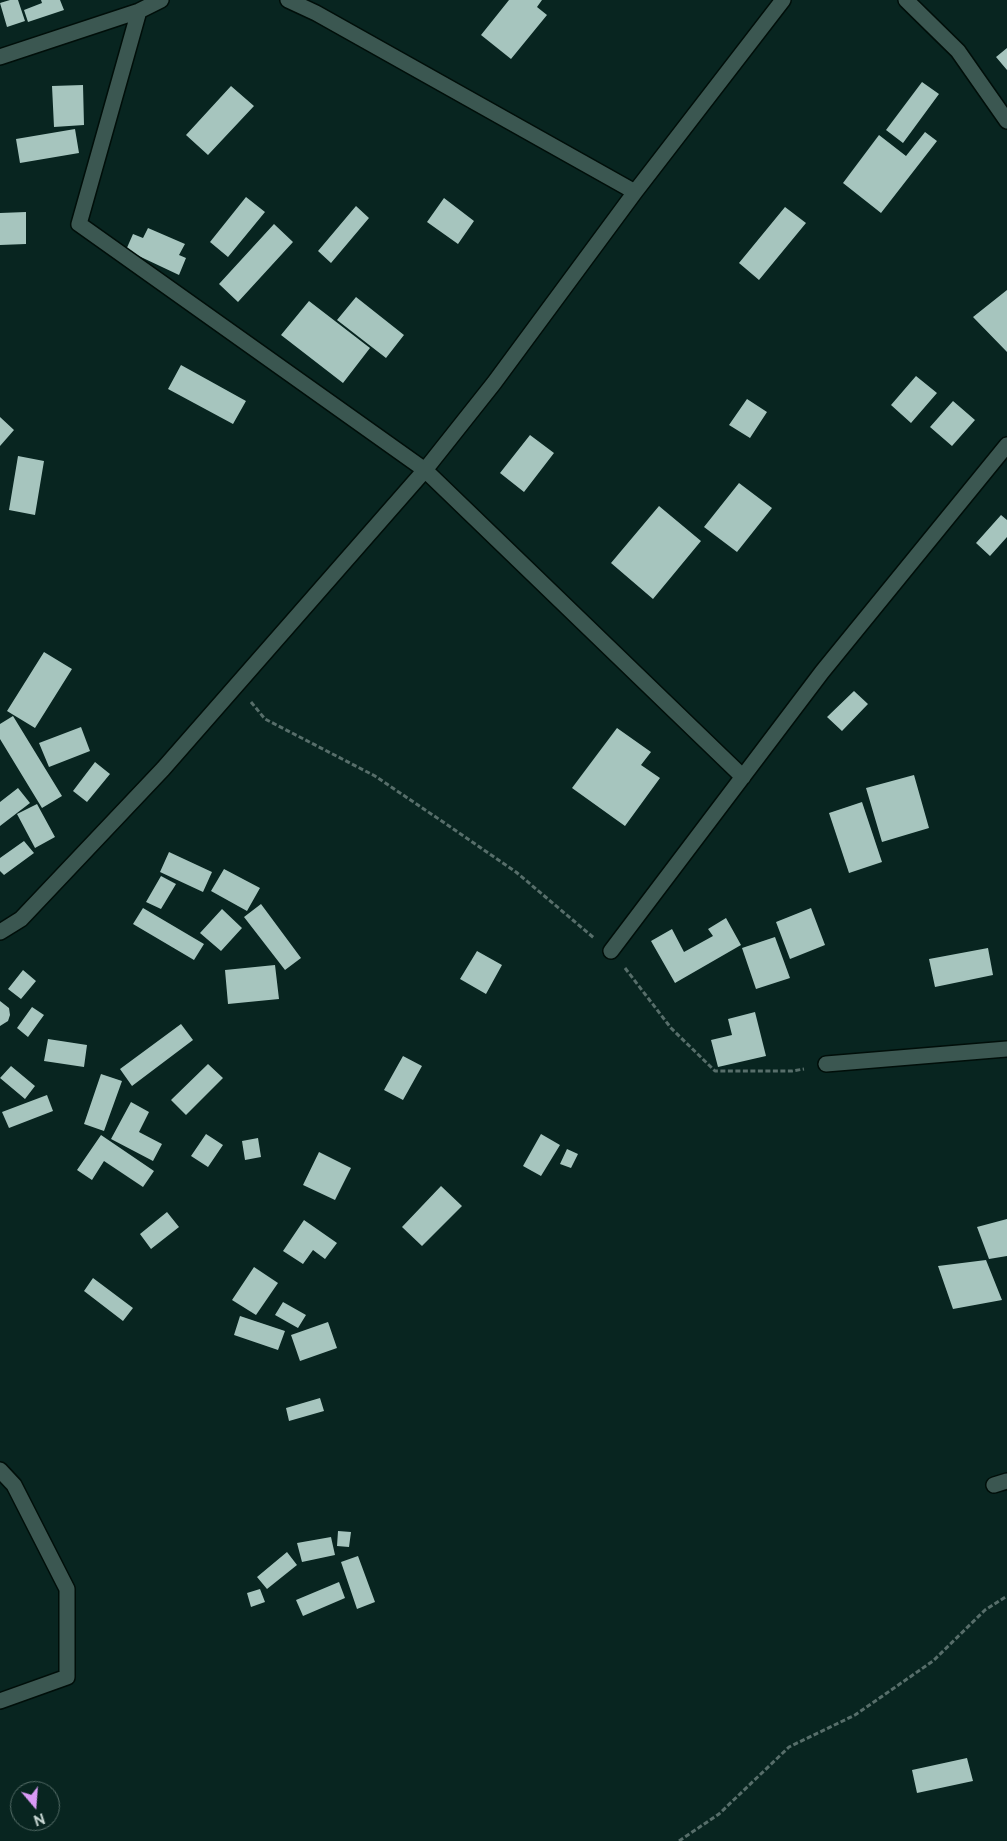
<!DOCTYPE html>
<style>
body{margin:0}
#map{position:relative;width:1007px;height:1841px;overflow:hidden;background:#082520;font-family:Raleway,sans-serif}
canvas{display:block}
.north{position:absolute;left:10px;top:1781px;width:50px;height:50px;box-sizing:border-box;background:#082520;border:1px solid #556d68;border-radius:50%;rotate:162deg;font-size:14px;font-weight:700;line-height:20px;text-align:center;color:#c9d8d4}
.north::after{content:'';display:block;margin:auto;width:18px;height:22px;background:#da9af6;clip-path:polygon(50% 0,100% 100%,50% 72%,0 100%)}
</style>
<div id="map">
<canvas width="1007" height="1841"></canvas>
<div class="north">N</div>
</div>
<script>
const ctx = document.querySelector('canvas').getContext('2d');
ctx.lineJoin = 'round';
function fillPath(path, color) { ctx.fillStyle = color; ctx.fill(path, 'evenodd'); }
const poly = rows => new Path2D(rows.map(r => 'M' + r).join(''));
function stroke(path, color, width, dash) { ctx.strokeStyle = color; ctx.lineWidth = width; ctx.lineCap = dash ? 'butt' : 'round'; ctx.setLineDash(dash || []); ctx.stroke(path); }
fillPath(poly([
 [10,0,18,0,25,21,7,27,0,3],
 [41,0,60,0,64,10,28,22,24,10,42,3],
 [509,0,542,0,537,7,547,15,511,59,481,35],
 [1007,48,1007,70,996,57],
 [922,82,939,94,903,143,886,130],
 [83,85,84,125,54,127,52,86],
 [231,86,254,106,208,155,186,135],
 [75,129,79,153,20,163,16,139],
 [925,132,937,141,881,213,843,183,879,135,906,156],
 [246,197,265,212,228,257,210,242],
 [444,198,474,221,458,244,427,222],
 [356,206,369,218,331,263,318,251],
 [785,207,806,223,759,280,739,263],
 [26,212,26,244,0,245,0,213],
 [274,224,293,242,238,302,219,284],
 [148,228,185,244,179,255,186,258,179,275,126,250,133,234,143,238],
 [1007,290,1007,352,973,317],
 [356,297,404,335,386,358,337,320],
 [309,301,370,348,343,383,281,335],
 [181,365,246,401,233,424,168,389],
 [916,376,937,393,911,423,891,405],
 [747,399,767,412,750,438,729,425],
 [953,401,975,420,952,446,930,427],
 [0,417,14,430,0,446],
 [530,435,554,453,524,492,500,473],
 [18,456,44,461,35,515,9,510],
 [739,483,772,508,737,552,704,527],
 [659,506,701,541,653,599,611,563],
 [1001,515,1007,520,1007,537,990,556,976,543],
 [44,652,72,669,35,728,7,711],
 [854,691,868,704,842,731,827,717],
 [13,716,62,796,42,808,0,739,0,724],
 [81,727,90,751,49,767,39,743],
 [617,728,651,752,641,765,660,778,625,826,572,788],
 [95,762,110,774,87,802,73,791],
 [914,775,929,828,882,842,866,788],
 [18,788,30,803,0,826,0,802],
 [862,802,882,862,849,873,829,813],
 [37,804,55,837,35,848,17,814],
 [24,841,34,853,4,875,0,871,0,858],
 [169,852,212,872,203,892,160,872],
 [224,869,260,888,247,911,211,891],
 [161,876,176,884,161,909,146,902],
 [261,904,301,958,285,970,244,917],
 [143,908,204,944,194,960,133,924],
 [811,908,825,945,790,959,776,922],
 [222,909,242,928,221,951,200,933],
 [726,918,741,945,675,983,651,941,672,929,684,952,713,936,708,929],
 [775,937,790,978,756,989,742,948],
 [988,948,993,975,935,987,929,959],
 [477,951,502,965,486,994,460,979],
 [275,965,279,999,228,1004,225,970],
 [23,970,36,981,21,999,8,989],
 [0,1001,9,1008,10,1015,8,1021,0,1026],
 [32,1007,44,1015,28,1037,17,1028],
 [755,1012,766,1056,718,1067,711,1040,732,1035,728,1019],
 [181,1024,193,1040,132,1086,120,1069],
 [48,1039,87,1045,84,1067,44,1061],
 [403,1056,422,1066,403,1100,384,1090],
 [208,1064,223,1078,186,1115,171,1100],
 [11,1066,35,1086,25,1099,0,1078],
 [101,1074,122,1081,104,1131,84,1124],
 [47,1095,53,1111,9,1128,2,1112],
 [131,1102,149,1112,139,1132,162,1144,153,1161,111,1139],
 [206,1134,223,1145,208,1167,191,1156],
 [541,1134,560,1145,541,1176,523,1166],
 [101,1135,154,1171,143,1187,104,1161,92,1180,77,1170],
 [258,1138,261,1157,245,1160,242,1141],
 [567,1149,578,1154,571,1168,560,1164],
 [319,1152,351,1168,335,1200,303,1185],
 [441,1186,462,1206,422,1246,402,1227],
 [167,1212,179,1227,151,1249,140,1234],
 [1007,1219,1007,1256,989,1259,977,1227],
 [304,1220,337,1243,325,1259,313,1250,303,1264,283,1251],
 [986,1260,1002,1300,953,1309,938,1266],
 [254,1267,278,1283,256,1315,232,1300],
 [93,1278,133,1308,123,1321,84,1291],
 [283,1302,306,1315,298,1328,275,1315],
 [240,1316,285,1331,278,1350,234,1335],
 [328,1322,337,1348,300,1361,291,1335],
 [320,1398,324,1411,289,1421,286,1408],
 [338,1531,351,1532,349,1547,337,1546],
 [331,1537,335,1555,302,1562,297,1543],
 [287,1552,297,1565,267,1589,257,1577],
 [358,1556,375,1602,357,1609,341,1562],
 [339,1582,345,1598,303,1616,296,1600],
 [260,1589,265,1602,251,1607,247,1593],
 [967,1758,973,1781,917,1793,912,1770]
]), '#a6c5be');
const street = poly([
 [288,0,316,13,635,192],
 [906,0,958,51,1007,121],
 [139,11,79,224,425,470,743,777],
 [0,57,139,11,161,0],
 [0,932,21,919,163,769,425,470,494,383,635,192,783,0],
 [611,951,822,672,1007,445],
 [826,1064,1007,1049],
 [0,1470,14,1485,67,1589,67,1677,0,1701],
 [994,1485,1007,1481]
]);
stroke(street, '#000e09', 18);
stroke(poly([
 [251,702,265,719,375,776,449,826,516,872,594,938],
 [625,968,671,1028,715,1071,792,1071,804,1069],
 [679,1841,719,1814,789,1747,855,1715,933,1661,985,1610,1007,1596]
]), '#576e6a', 3, [5, 2.5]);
stroke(street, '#3b5751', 15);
</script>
